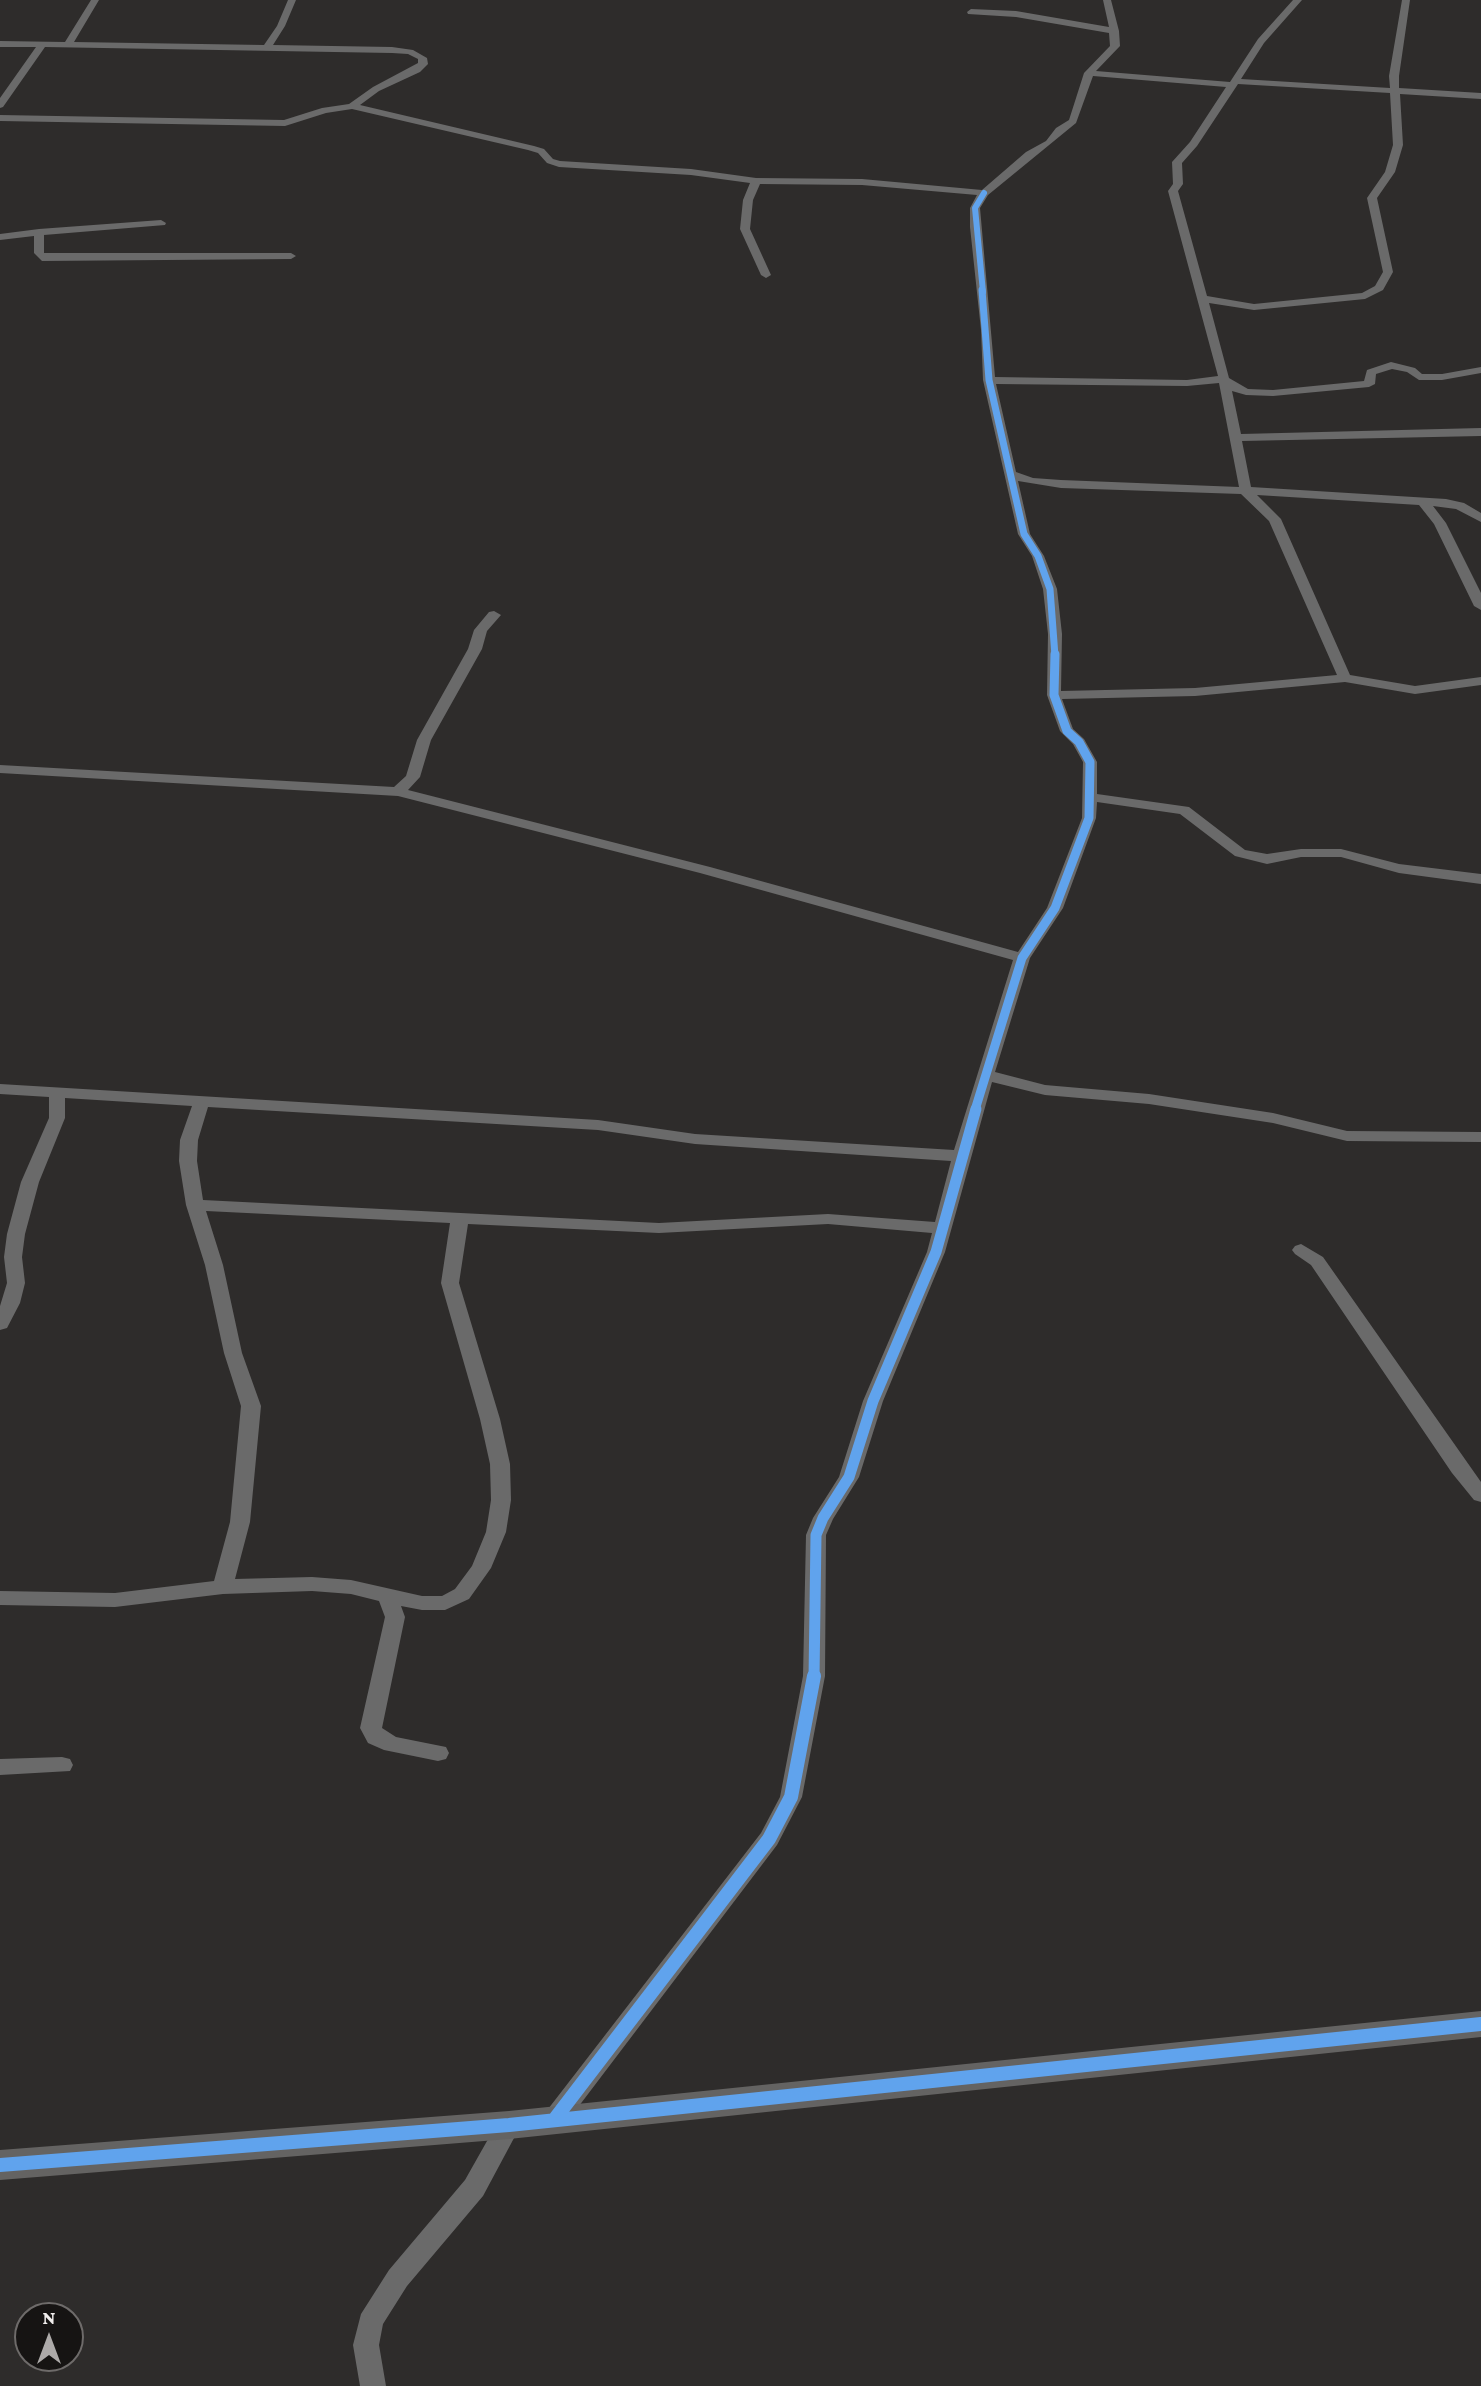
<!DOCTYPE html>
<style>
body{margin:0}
#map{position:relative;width:1481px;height:2386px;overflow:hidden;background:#2e2c2b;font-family:"Crimson Pro",serif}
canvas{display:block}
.north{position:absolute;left:14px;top:2302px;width:70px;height:70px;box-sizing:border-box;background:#161413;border:2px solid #6e6b6a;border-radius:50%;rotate:0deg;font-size:19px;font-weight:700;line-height:28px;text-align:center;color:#f1eeed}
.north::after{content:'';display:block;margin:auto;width:24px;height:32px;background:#adaaa9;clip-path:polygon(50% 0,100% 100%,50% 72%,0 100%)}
</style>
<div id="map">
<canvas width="1481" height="2386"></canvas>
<div class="north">N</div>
</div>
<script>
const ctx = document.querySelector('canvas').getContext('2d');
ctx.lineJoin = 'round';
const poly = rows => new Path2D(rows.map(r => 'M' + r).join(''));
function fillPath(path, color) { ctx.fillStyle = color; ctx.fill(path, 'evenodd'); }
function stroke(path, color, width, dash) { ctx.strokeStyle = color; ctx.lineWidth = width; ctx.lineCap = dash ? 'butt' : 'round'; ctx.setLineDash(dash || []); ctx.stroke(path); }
fillPath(poly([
 [91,0,99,0,74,42,264,45,277,26,288,0,296,0,285,26,273,45,392,47,413,50,427,58,428,64,420,72,379,91,360,105,534,146,544,149,553,159,560,161,691,169,756,178,862,179,982,190,1026,152,1046,141,1056,128,1069,120,1084,73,1110,46,1109,33,1016,17,968,14,967,12,971,9,1016,11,1109,27,1103,0,1111,0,1119,31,1120,46,1096,71,1230,82,1258,39,1293,0,1302,0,1264,43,1241,79,1390,88,1389,76,1402,0,1410,0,1399,76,1399,88,1481,93,1481,99,1400,94,1403,145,1395,172,1377,198,1393,272,1383,290,1365,299,1254,310,1209,303,1229,378,1248,389,1273,390,1364,381,1367,370,1391,362,1415,368,1422,374,1442,374,1481,367,1481,373,1442,380,1419,380,1407,372,1392,369,1376,374,1375,384,1369,387,1273,396,1246,395,1232,391,1241,434,1481,428,1481,436,1242,441,1251,487,1446,499,1464,503,1481,513,1481,522,1456,509,1433,506,1446,523,1481,593,1481,610,1474,606,1434,524,1419,505,1257,495,1281,519,1350,675,1415,686,1481,677,1481,685,1415,694,1345,682,1195,696,1062,699,1073,729,1084,739,1097,762,1097,794,1189,807,1245,850,1267,854,1301,849,1341,849,1399,864,1481,874,1481,884,1399,873,1341,857,1301,857,1267,864,1235,856,1180,814,1097,802,1096,818,1063,908,1030,958,995,1072,1045,1085,1149,1094,1273,1113,1347,1131,1481,1132,1481,1142,1347,1141,1273,1123,1149,1104,1045,1095,992,1082,945,1252,883,1401,859,1477,833,1519,826,1535,825,1676,802,1797,777,1845,563,2127,554,2130,545,2127,542,2120,545,2113,761,1833,780,1797,803,1676,806,1535,813,1518,839,1477,863,1401,927,1252,932,1233,828,1224,659,1233,468,1224,459,1283,500,1419,510,1464,511,1500,506,1532,491,1568,469,1599,445,1610,422,1610,401,1606,405,1617,382,1728,396,1737,446,1747,449,1753,446,1759,438,1761,384,1750,368,1743,360,1728,385,1617,379,1601,351,1594,312,1591,223,1594,115,1607,0,1605,0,1591,115,1593,214,1581,230,1522,241,1406,224,1353,205,1265,186,1205,179,1161,180,1140,192,1106,65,1098,65,1118,39,1182,25,1234,22,1257,25,1283,20,1303,7,1328,0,1330,0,1306,7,1283,4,1257,7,1234,21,1182,49,1118,49,1097,0,1094,0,1084,598,1120,695,1134,954,1150,1013,960,700,873,398,796,0,773,0,765,394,787,406,776,417,740,468,649,474,630,489,612,494,611,501,615,487,631,482,649,431,740,420,777,408,790,710,867,1018,952,1047,908,1082,818,1083,762,1073,744,1060,731,1047,695,1048,634,1043,589,1032,556,1018,534,983,380,981,330,970,227,970,208,977,195,862,185,760,184,753,200,750,229,771,275,766,278,761,275,740,229,743,200,750,183,691,175,559,167,547,163,538,153,528,150,352,109,326,113,285,126,0,121,0,115,284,120,322,108,349,104,373,87,418,63,418,59,408,54,392,53,45,47,3,107,0,108,0,98,36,47,0,47,0,41,65,42,91,0],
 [1093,76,1226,87,1190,142,1172,162,1173,184,1168,191,1218,376,1187,380,995,377,980,208,988,195,1076,123,1093,76],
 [1238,84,1390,93,1393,145,1385,172,1367,198,1383,272,1375,286,1362,293,1254,304,1207,296,1178,191,1183,184,1182,163,1197,146,1238,84],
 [1219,383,1239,487,1061,480,1033,478,1016,472,996,384,1187,386,1219,383],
 [1018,481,1061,488,1241,494,1269,521,1337,675,1195,688,1061,691,1062,634,1057,589,1044,556,1030,534,1018,481],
 [208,1107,598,1130,695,1144,951,1161,935,1222,828,1214,659,1223,203,1200,197,1161,198,1140,208,1107],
 [206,1211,450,1223,441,1283,480,1419,490,1464,491,1500,486,1532,472,1566,455,1589,442,1596,422,1596,351,1580,312,1577,235,1579,250,1522,261,1406,242,1353,223,1265,206,1211],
 [161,220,166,223,165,225,44,235,44,253,291,253,296,256,291,259,42,261,34,253,34,236,0,240,0,234,39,229,161,220],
 [1301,1244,1323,1257,1481,1482,1481,1502,1474,1500,1452,1473,1311,1265,1295,1254,1292,1250,1295,1246,1301,1244],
 [62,1757,70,1759,73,1765,70,1771,0,1775,0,1759,62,1757],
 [509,2115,518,2118,521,2125,483,2196,407,2286,383,2324,379,2345,386,2386,360,2386,353,2345,361,2314,389,2270,465,2180,500,2118,509,2115]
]), '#6a6a6a');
fillPath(poly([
 [1481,2011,1481,2037,509,2139,0,2180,0,2150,509,2111,1481,2011]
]), '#646362');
stroke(poly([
 [983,292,975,208,984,193]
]), '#60a3ed', 6);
stroke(poly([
 [982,290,989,380,1024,534,1038,556,1050,589,1055,656]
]), '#60a3ed', 7);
stroke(poly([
 [975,1110,1022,958,1055,908,1089,818,1090,762,1079,742,1067,731,1054,695,1055,654]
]), '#60a3ed', 9);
stroke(poly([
 [814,1678,816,1535,823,1518,849,1477,873,1401,936,1252,976,1109]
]), '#60a3ed', 11);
stroke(poly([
 [554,2120,769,1839,791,1797,814,1676],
 [0,2165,509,2125,1481,2024]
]), '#60a3ed', 14);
</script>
